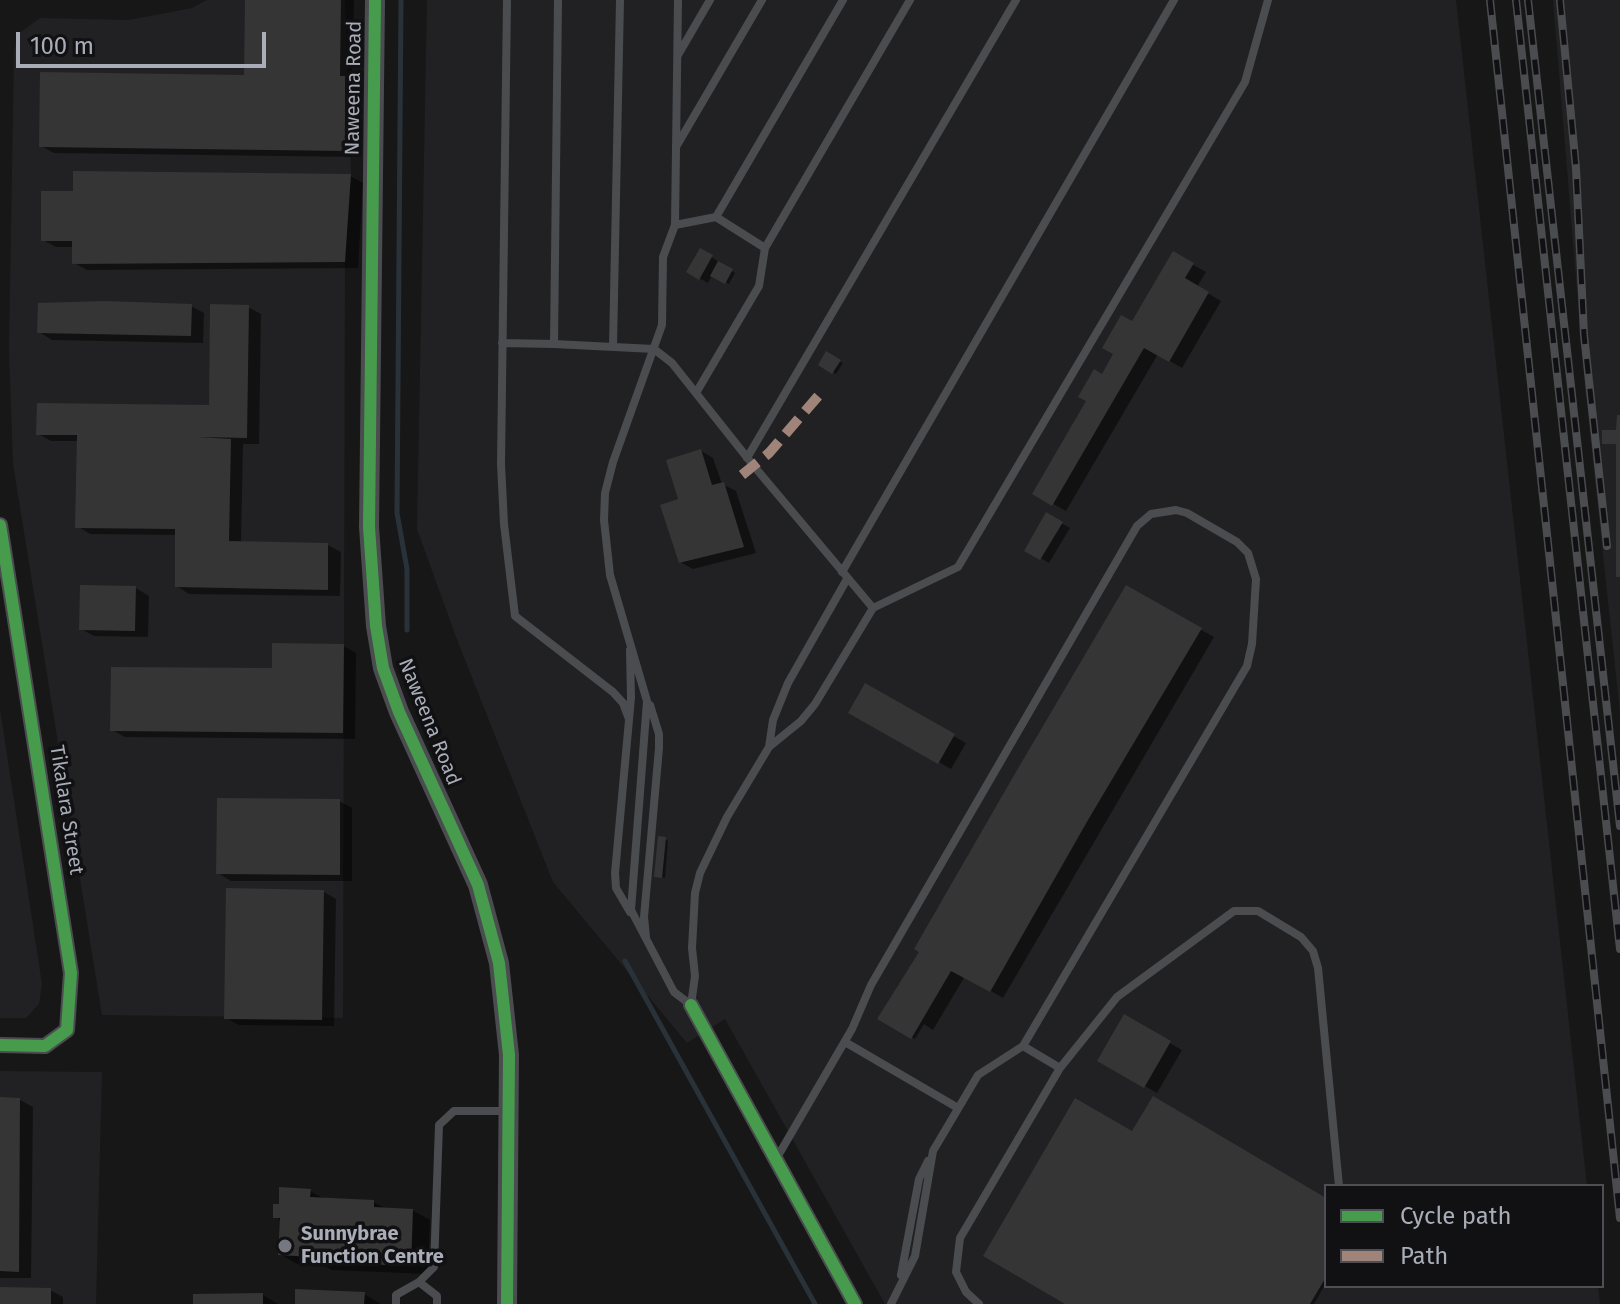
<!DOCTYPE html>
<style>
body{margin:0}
#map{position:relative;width:1620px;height:1304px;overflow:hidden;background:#171717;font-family:"Fira Sans",sans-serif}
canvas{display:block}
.legend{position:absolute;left:1324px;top:1184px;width:280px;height:104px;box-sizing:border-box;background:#111113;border:2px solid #4d4f55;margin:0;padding:10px 14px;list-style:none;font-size:24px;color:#a8adb8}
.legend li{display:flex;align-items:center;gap:16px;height:40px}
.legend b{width:40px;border:2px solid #4d4f55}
.scale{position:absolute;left:16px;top:32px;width:250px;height:36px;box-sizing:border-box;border:4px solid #a8adb8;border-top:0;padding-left:10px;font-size:24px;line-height:28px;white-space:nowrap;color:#a8adb8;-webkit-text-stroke:6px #111113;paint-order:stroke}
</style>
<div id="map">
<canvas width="1620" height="1304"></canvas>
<ul class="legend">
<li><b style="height:10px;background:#469c4c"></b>Cycle path</li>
<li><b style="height:10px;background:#a18479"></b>Path</li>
</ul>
<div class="scale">100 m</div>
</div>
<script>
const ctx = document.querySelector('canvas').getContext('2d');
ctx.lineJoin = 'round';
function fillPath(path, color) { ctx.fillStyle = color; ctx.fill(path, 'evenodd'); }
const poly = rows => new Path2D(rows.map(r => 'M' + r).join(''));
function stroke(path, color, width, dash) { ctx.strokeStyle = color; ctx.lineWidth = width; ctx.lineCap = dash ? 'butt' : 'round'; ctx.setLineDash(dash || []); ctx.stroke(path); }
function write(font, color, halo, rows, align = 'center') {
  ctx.font = font + ' "Fira Sans",sans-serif'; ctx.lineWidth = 7; ctx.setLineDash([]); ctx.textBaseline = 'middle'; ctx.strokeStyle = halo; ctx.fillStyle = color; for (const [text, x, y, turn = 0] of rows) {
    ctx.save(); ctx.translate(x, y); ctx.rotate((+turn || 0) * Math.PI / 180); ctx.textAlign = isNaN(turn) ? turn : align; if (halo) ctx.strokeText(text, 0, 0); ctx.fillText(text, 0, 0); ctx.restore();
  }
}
fillPath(poly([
 [207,0,345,0,351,172,345,262,343,1018,102,1015,13,464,9,350,14,51,18,34,40,18,129,20,192,8],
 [427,0,1456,0,1587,1186,1326,1186,1326,1286,1598,1286,1600,1304,885,1304,725,1019,687,1043,553,882,456,637,417,529],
 [1553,0,1620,0,1620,713,1585,387],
 [0,709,42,984,39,1004,26,1018,0,1018],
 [0,1071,102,1072,96,1304,0,1304]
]), '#212123');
fillPath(poly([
 [260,0,354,0,352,83,358,86,357,157,54,153,41,146,246,77],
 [350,176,363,183,358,268,87,270,74,263,74,247,56,247,43,240],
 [701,250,735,273,729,284,712,275,708,283,688,272],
 [1174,254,1206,272,1197,287,1221,301,1182,368,1158,354,1066,511,1034,493],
 [191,306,204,313,203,343,52,340,39,332],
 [248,307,261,314,259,444,243,444,241,543,328,545,341,552,340,596,189,594,177,586,177,535,90,534,77,526,78,441,51,441,38,434,211,407],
 [827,354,843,363,836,374,820,364],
 [701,451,713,458,722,484,736,491,756,553,693,569,680,562],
 [1047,515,1070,528,1049,563,1027,550],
 [136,588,149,596,148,637,94,636,81,629],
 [1127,588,1214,637,1003,998,965,976,933,1030,924,1024,915,1039,880,1019,922,951],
 [343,646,356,653,355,739,125,737,112,730],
 [865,686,966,743,951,769,850,712],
 [339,801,352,808,352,881,231,881,218,873],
 [665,839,668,841,665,878,656,876],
 [324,892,336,899,334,1026,239,1025,226,1018],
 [1124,1017,1182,1050,1157,1093,1100,1060],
 [0,1099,20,1100,33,1107,31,1278,0,1278],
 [1133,1134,1326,1200,1326,1283,1314,1304,1069,1304],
 [310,1191,326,1200,373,1202,387,1209,412,1210,430,1220,428,1274,332,1270,324,1266,297,1264,280,1254,282,1221,275,1217],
 [0,1289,50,1290,63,1297,63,1304,0,1304],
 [364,1294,381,1304,297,1304],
 [263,1295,278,1304,195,1304]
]), '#0007');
stroke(poly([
 [401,0,397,513,407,569,407,630],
 [625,961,815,1304]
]), '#2a3239', 5);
fillPath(poly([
 [245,0,341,0,340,76,345,76,345,151,39,147,40,72,244,75],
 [73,171,351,174,345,262,72,264,72,241,41,241,41,191,73,191],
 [700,248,713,255,699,280,686,272],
 [1173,251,1194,263,1185,278,1209,292,1169,362,1144,348,1052,506,1032,494,1086,401,1078,397,1094,369,1102,374,1113,354,1102,348,1121,315,1132,321],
 [718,261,733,269,725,284,710,276],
 [104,301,192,304,191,336,37,333,38,303],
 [210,304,249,305,247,438,197,437,231,439,229,541,328,543,328,590,175,587,175,529,75,528,77,435,36,435,37,403,209,405],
 [826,351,841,360,832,374,818,365],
 [1617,415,1620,415,1620,577,1616,577,1616,444,1602,444,1602,430,1616,430],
 [701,449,712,485,724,482,744,547,679,563,660,505,678,499,666,460],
 [1046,512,1063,522,1040,560,1024,551],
 [80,585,136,586,135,631,79,630],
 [1126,585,1202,628,1088,820,990,992,951,971,911,1039,877,1019,919,952,914,949,1013,777],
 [272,643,344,644,343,733,110,731,111,667,272,668],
 [865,683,955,734,938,764,848,713],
 [217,798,340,799,340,875,216,874],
 [658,836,666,837,662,878,654,877],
 [226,888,324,890,322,1020,224,1019],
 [1124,1014,1171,1041,1144,1088,1097,1061],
 [1153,1096,1326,1198,1326,1277,1310,1304,1065,1304,983,1256,1075,1098,1132,1131],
 [0,1097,20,1098,19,1272,0,1271],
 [279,1187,311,1189,310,1197,374,1200,374,1207,413,1209,411,1266,313,1262,313,1257,278,1255,280,1218,273,1218,273,1204,279,1204],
 [0,1287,51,1288,51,1304,0,1304],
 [295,1289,365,1292,364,1304,295,1304],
 [263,1293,263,1304,193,1304,193,1294]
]), '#353536');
stroke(poly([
 [507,0,501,464,504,524,515,616,613,692,623,703,629,719],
 [678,0,675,225,663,257,662,325,613,462,605,493,604,520,610,575,647,701,631,910,674,992,691,1005,695,976,692,948,695,893,700,873,727,817,769,747,801,721,815,704,873,608,958,567,1245,82,1268,0],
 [678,55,710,0],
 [676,147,762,0],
 [716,217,765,248],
 [675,225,716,217,843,0],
 [502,343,554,344,558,0],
 [554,344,654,349,672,363,753,465,873,608],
 [613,346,620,0],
 [696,393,759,286,765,248,910,0],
 [747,458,1016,0],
 [842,572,1174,0],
 [769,747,773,720,788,683,847,579],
 [630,912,616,888,615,873,631,698,630,650],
 [646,937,644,917,659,748,659,734,650,705],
 [845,1042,958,1108],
 [1023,1046,1060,1068],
 [775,1161,852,1029,871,985,1137,526,1151,514,1176,510,1187,513,1237,542,1248,553,1256,579,1252,644,1247,666,1023,1046,978,1075,933,1151,915,1256,891,1304],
 [901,1275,919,1179,928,1161],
 [419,1282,434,1267,439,1125,454,1111,509,1111],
 [396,1304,396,1295,419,1282,437,1296,437,1304],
 [979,1304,966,1292,956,1272,960,1238,1060,1068,1117,997,1234,911,1258,911,1301,937,1313,951,1318,968,1339,1186]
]), '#4b4c50', 8);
stroke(poly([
 [0,525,71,973,67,1030,45,1046,0,1045],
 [691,1005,855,1304]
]), '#4b4c50', 16);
stroke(poly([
 [375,0,369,527,376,626,383,668,399,712,478,885,499,963,509,1055,507,1304]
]), '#4b4c50', 20);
const rail = poly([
 [1490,0,1620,1218],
 [1516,0,1620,949],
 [1528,0,1620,826],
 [1560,0,1576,168,1584,335,1607,546]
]);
stroke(rail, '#4b4c4f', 8);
stroke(rail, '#111113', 5, [15]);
stroke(poly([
 [742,475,769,453,820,394]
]), '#a18479', 10, [20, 10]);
stroke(poly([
 [375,0,369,527,376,626,383,668,399,712,478,885,499,963,509,1055,507,1304],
 [0,525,71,973,67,1030,45,1046,0,1045],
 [691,1005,855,1304]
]), '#469c4c', 12);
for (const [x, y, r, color] of [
 [285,1246,8,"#757880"]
]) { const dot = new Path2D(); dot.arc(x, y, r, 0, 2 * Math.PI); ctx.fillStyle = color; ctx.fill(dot); stroke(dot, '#111113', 3); }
write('20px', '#a8adb8', '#111113', [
 ["Naweena Road",354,88,-89],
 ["Naweena Road",429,722,68],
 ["Tikalara Street",66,810,81]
]);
write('bold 20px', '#a8adb8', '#111113', [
 ["Sunnybrae",301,1234],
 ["Function Centre",301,1257]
], 'left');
</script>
